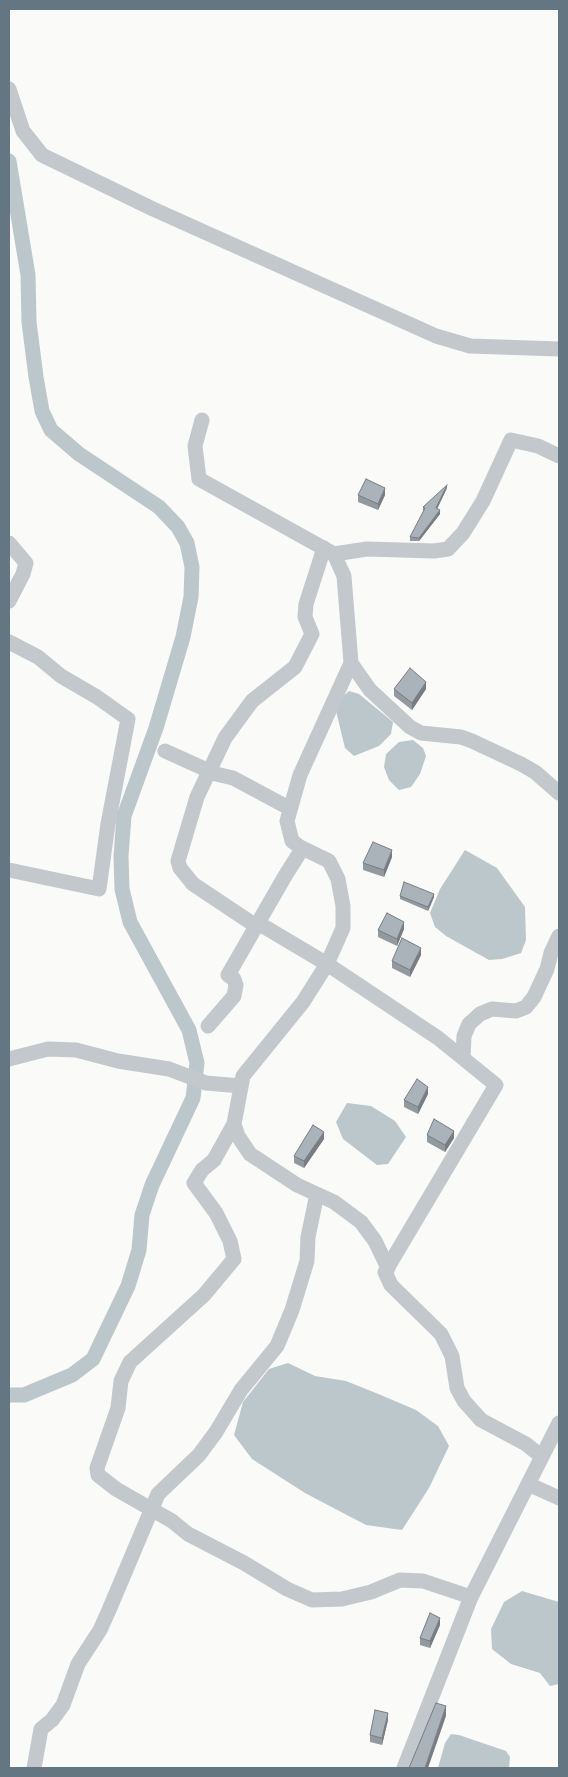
<!DOCTYPE html>
<style>
body{margin:0}
#map{position:relative;width:568px;height:1777px;overflow:hidden;background:#fafaf8;font-family:Manrope,sans-serif}
canvas{display:block}
.frame{position:absolute;inset:0;border:10px solid #657683;pointer-events:none}
</style>
<div id="map">
<canvas width="568" height="1777"></canvas>
<div class="frame"></div>
</div>
<script>
const ctx = document.querySelector('canvas').getContext('2d');
ctx.lineJoin = 'round';
function fillPath(path, color) { ctx.fillStyle = color; ctx.fill(path, 'evenodd'); }
const poly = rows => new Path2D(rows.map(r => 'M' + r).join(''));
function stroke(path, color, width, dash) { ctx.strokeStyle = color; ctx.lineWidth = width; ctx.lineCap = dash ? 'butt' : 'round'; ctx.setLineDash(dash || []); ctx.stroke(path); }
fillPath(poly([
 [349,691,359,694,393,722,391,734,379,746,354,756,345,748,336,711,340,699],
 [413,740,423,748,426,756,420,774,411,787,399,790,389,780,384,767,386,754,399,742],
 [465,850,497,868,525,907,526,940,521,953,502,959,489,960,446,936,435,927,430,913,440,889],
 [347,1103,371,1106,395,1121,406,1137,388,1164,377,1165,343,1139,336,1122],
 [288,1363,315,1376,346,1381,376,1393,416,1410,438,1426,449,1446,429,1488,402,1530,366,1525,305,1493,252,1459,234,1435,243,1402,269,1369],
 [522,1591,559,1602,559,1684,550,1686,540,1673,511,1664,492,1649,491,1629,504,1602],
 [451,1734,459,1735,506,1751,510,1757,509,1768,438,1768,445,1743]
]), '#bbc7cb');
stroke(poly([
 [9,161,28,275,29,322,36,377,42,411,51,430,79,454,159,507,178,527,187,543,192,567,191,597,183,637,156,728,124,816,121,856,122,889,130,922,189,1030,197,1063,193,1098,152,1185,142,1215,139,1250,128,1286,93,1359,72,1375,24,1395,9,1395]
]), '#bbc7cb', 15);
stroke(poly([
 [9,89,23,131,42,155,153,209,436,336,470,346,559,349],
 [202,420,195,446,199,479,334,554,344,576,351,663,300,775,287,821,292,841,300,847,329,861,338,879,343,906,343,928,327,964,438,1038,496,1085,385,1272,391,1285,441,1334,452,1356,457,1388,464,1401,481,1420,526,1444,542,1457],
 [9,543,26,563,23,574,9,601],
 [334,554,367,549,434,551,448,549,463,533,483,501,511,440,538,446,559,456],
 [9,642,38,657,61,676,97,697,128,719,108,824,99,889,9,870],
 [351,663,370,690,410,727,421,733,461,737,472,741,521,764,535,772,559,793],
 [165,751,216,774,233,778,289,808],
 [258,923,327,964,303,1002,243,1076,234,1124,214,1160,202,1170,194,1183,216,1213,230,1241,234,1259,204,1295,130,1362,121,1381,118,1408,97,1468,98,1475,116,1489,172,1521,188,1534,244,1563,287,1589,312,1600,342,1599,371,1592,400,1580,423,1581,471,1597],
 [256,926,193,884,180,868,178,861,197,797,225,738,252,701,295,667,312,634,305,617,306,604,324,548],
 [208,1026,234,996,236,985,234,979,228,975,285,876,302,849],
 [463,1058,464,1036,469,1024,480,1014,492,1009,516,1011,526,1007,534,997,547,969,551,953,559,936],
 [9,1059,48,1049,76,1050,118,1061,169,1069,206,1083,241,1086],
 [234,1124,238,1136,250,1154,297,1185,334,1202,361,1222,375,1241,388,1268],
 [528,1484,559,1498],
 [34,1768,41,1729,52,1720,63,1705,78,1664,100,1630,109,1610,158,1494,199,1455,216,1432,241,1390,277,1346,292,1310,307,1261,308,1237,317,1194],
 [404,1768,471,1597,559,1423]
]), '#c3c8cc', 15);
fillPath(poly([
 [447,488,437,509,440,514,419,541,410,541,410,537,424,511,423,510,423,507],
 [358,495,385,495,378,510,358,502],
 [394,689,426,689,412,710,394,696],
 [392,857,384,877,363,870,363,863],
 [400,896,434,897,428,911,400,899],
 [404,929,397,946,378,937,378,930],
 [421,955,410,977,392,968,392,961],
 [428,1094,418,1114,404,1107,404,1100],
 [427,1135,454,1138,445,1152,427,1142],
 [324,1139,304,1168,294,1163,294,1156],
 [440,1625,430,1648,420,1645,420,1638],
 [388,1720,382,1745,370,1742,370,1735]
]), '#929a9f');
fillPath(poly([
 [447,485,447,488,436,511,436,508],
 [385,488,385,495,378,510,378,504],
 [440,510,440,514,419,541,419,538],
 [426,682,426,689,412,710,412,703],
 [392,850,392,857,384,877,384,870],
 [434,894,434,897,428,911,428,907],
 [404,922,404,929,397,946,397,939],
 [421,948,421,955,410,977,410,970],
 [428,1087,428,1094,418,1114,418,1107],
 [454,1131,454,1138,445,1152,445,1145],
 [324,1132,324,1139,304,1168,304,1161],
 [440,1618,440,1625,430,1648,430,1641],
 [446,1706,446,1716,428,1768,425,1768],
 [388,1713,388,1720,382,1745,382,1738]
]), '#777d82');
const building = poly([
 [366,479,385,488,378,504,358,495,366,479],
 [447,485,436,508,440,510,419,538,410,537,425,508,423,507,447,485],
 [410,668,426,682,412,703,394,689,410,668],
 [373,842,392,850,384,870,363,863,373,842],
 [404,882,434,894,428,907,400,896,404,882],
 [387,913,404,922,397,939,378,930,387,913],
 [402,938,421,948,410,970,392,961,402,938],
 [417,1079,428,1087,418,1107,404,1100,417,1079],
 [434,1119,454,1131,445,1145,427,1135,434,1119],
 [313,1125,324,1132,304,1161,294,1156,313,1125],
 [430,1613,440,1618,430,1641,420,1638,430,1613],
 [436,1703,446,1706,425,1768,409,1768,436,1703],
 [375,1710,388,1713,382,1738,370,1735,375,1710]
]);
fillPath(building, '#aab3b9');
stroke(building, '#777d82', 1);
</script>
